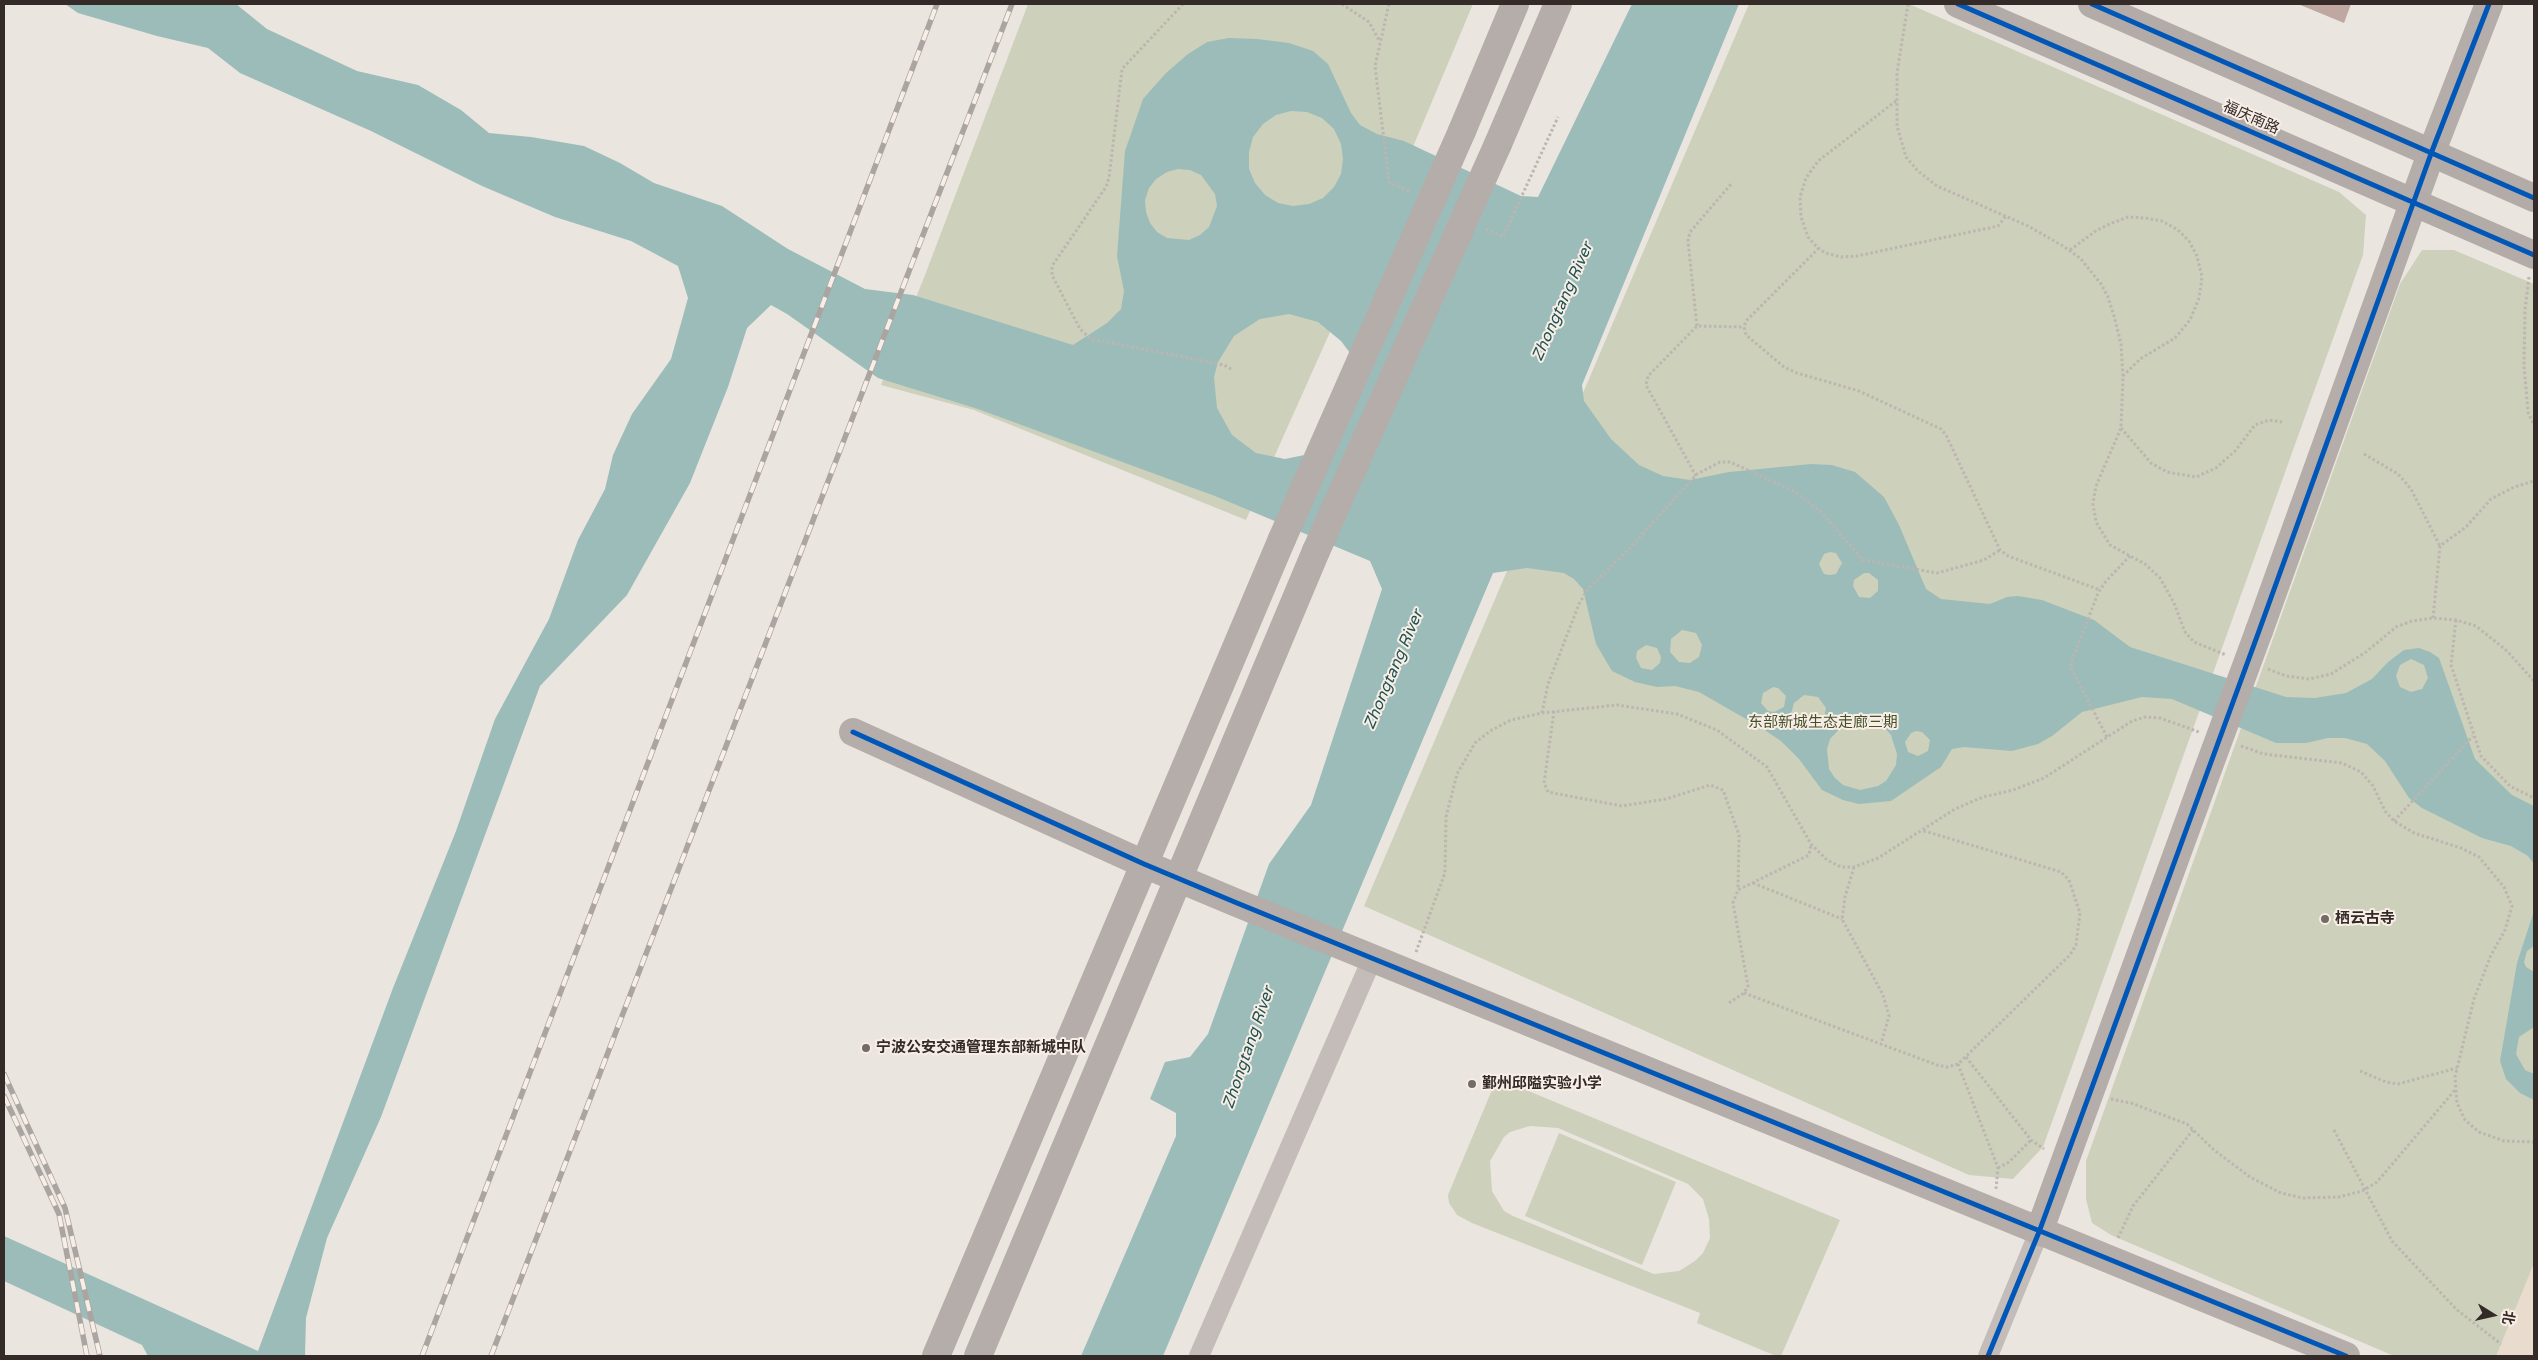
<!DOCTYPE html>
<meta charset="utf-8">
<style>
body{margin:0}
#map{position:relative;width:2538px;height:1360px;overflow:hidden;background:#ebe5df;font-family:"Varela Round","Noto Sans SC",sans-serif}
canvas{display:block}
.frame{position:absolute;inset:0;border:5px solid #342a27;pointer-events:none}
.north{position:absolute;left:2468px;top:1290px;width:50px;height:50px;-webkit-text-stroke:4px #f8eee6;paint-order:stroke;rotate:100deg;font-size:14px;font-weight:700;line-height:20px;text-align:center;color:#342a27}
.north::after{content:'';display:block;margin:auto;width:18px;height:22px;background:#342a27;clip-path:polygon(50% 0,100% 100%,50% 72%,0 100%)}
</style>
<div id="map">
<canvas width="2538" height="1360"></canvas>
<div class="frame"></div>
<div class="north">北</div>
</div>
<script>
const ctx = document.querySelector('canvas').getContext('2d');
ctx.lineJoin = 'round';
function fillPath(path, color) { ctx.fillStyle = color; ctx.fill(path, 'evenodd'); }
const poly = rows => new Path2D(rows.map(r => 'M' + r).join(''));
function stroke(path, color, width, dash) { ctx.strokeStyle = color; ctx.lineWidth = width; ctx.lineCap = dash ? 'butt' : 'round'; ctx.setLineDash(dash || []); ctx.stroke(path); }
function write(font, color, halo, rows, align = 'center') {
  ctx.font = font + ' "Varela Round","Noto Sans SC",sans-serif'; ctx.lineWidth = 4; ctx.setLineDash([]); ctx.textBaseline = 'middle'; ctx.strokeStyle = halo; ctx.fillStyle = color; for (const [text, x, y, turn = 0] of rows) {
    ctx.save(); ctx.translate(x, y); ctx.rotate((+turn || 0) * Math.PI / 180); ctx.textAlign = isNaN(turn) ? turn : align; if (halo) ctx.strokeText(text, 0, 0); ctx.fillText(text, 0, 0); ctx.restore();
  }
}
fillPath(poly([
 [1028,4,1473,4,1415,142,1246,520,974,410,881,385,925,275],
 [1749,4,1909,4,2339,192,2366,215,2363,255,2043,1147,2013,1179,1969,1175,1364,906],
 [2422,250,2454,250,2534,284,2534,1356,2394,1356,2111,1235,2092,1223,2086,1199,2086,1161,2400,284],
 [1497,1078,1840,1220,1781,1356,1776,1356,1697,1323,1700,1313,1472,1223,1457,1215,1449,1203,1448,1195],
 [1530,1126,1558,1128,1688,1184,1703,1199,1709,1219,1710,1238,1703,1253,1695,1261,1679,1271,1654,1274,1513,1216,1504,1211,1492,1191,1490,1161,1504,1137,1510,1132],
 [1559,1133,1676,1182,1642,1265,1525,1216]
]), '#cdd0ba');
fillPath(poly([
 [2534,1263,2534,1356,2496,1356,2501,1344]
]), '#e9dcce');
fillPath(poly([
 [65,4,236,4,267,29,357,71,418,85,461,110,489,133,531,137,584,146,620,163,654,183,722,206,788,249,865,289,913,295,1073,345,1107,323,1121,309,1124,291,1117,256,1125,151,1143,99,1166,73,1188,54,1207,42,1229,38,1257,39,1289,43,1313,51,1328,64,1351,113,1360,125,1377,134,1404,141,1521,196,1538,197,1632,4,1739,4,1582,385,1584,401,1611,439,1639,465,1663,476,1690,480,1729,472,1811,464,1832,465,1855,472,1884,497,1899,525,1926,589,1941,599,1990,604,2007,597,2018,596,2042,600,2094,620,2130,647,2286,697,2315,698,2346,693,2372,679,2388,662,2404,650,2419,648,2430,652,2439,658,2475,759,2512,795,2534,806,2534,864,2528,856,2511,846,2482,838,2422,808,2409,798,2385,761,2367,744,2345,738,2328,738,2306,743,2276,743,2172,699,2142,697,2082,712,2052,736,2038,744,2012,751,1964,747,1952,749,1941,767,1891,801,1859,804,1843,800,1822,790,1799,759,1781,741,1760,727,1699,692,1675,686,1657,687,1635,682,1612,671,1596,644,1583,589,1574,579,1564,573,1527,568,1493,573,1163,1356,1081,1356,1176,1136,1176,1113,1150,1099,1165,1062,1190,1057,1208,1034,1269,864,1311,805,1382,589,1370,561,1215,496,978,409,878,378,787,314,771,305,747,328,728,387,690,483,627,595,540,686,381,1117,327,1238,306,1318,305,1356,148,1356,142,1345,4,1281,4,1236,258,1351,393,988,456,831,495,719,549,619,578,540,605,489,613,455,632,414,671,359,688,298,678,266,631,241,555,217,482,186,371,131,240,73,208,48,157,36,78,13],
 [1291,111,1307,112,1322,118,1334,129,1341,144,1343,159,1341,174,1334,187,1323,198,1309,204,1293,206,1278,203,1265,195,1255,183,1249,169,1249,152,1253,137,1263,124,1276,115],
 [1178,169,1190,170,1201,175,1215,194,1217,206,1209,227,1200,235,1189,240,1167,238,1157,232,1150,223,1146,212,1145,200,1149,188,1156,179,1167,172],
 [1289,314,1318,322,1341,341,1350,353,1357,397,1347,425,1314,453,1285,459,1256,453,1232,435,1217,408,1214,377,1218,362,1234,336,1260,319],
 [1830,552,1836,553,1842,563,1836,574,1830,575,1824,574,1819,564,1824,554],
 [1864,573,1869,573,1878,580,1878,591,1870,598,1859,597,1853,586,1854,580],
 [1682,630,1696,633,1702,645,1699,657,1690,663,1679,662,1670,652,1671,639],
 [1646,645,1657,648,1661,657,1660,663,1652,670,1641,668,1636,658,1637,651],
 [2411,659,2424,665,2428,678,2422,689,2411,692,2400,687,2396,676,2400,665],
 [1773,687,1778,688,1786,696,1784,707,1774,712,1768,711,1761,703,1763,693],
 [1804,695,1818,697,1826,708,1823,723,1810,730,1797,725,1791,714,1794,703],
 [1864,720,1884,727,1891,735,1897,754,1896,765,1886,781,1878,786,1860,790,1843,785,1835,778,1829,769,1827,749,1830,739,1844,724],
 [1916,731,1922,732,1930,740,1928,751,1918,756,1908,752,1905,742,1911,733],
 [2534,911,2534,946,2527,951,2524,962,2526,967,2534,972,2534,1027,2519,1037,2516,1054,2525,1070,2534,1074,2534,1100,2520,1093,2506,1079,2500,1061,2517,963]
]), '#9cbcba');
fillPath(poly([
 [2298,4,2351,4,2344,23]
]), '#bea8a1');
stroke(poly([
 [1183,4,1122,69,1109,178,1106,187,1052,266,1052,275,1080,329,1091,339,1224,365,1233,370],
 [1342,4,1369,22,1379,40],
 [1389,4,1375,66,1389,182,1411,192],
 [1908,4,1897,73,1897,126,1906,157,1918,171,1937,186,2028,226,2063,246,2081,259,2101,284,2108,297,2114,316,2121,344,2123,377,2121,428,2096,486,2093,504,2096,522,2110,545,2145,564,2160,578,2174,603,2185,632,2194,642,2226,655],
 [1896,101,1818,161,1806,178,1800,197,1801,217,1808,237,1816,246,1825,253,1841,257,1857,256,1998,226,2006,216],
 [1486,229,1503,237,1558,117],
 [1819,248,1746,321,1744,327,1746,335,1784,367,1797,373,1859,391,1941,429,1946,435,2000,550,2008,556,2100,590],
 [2070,250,2097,230,2112,223,2128,217,2145,218,2162,221,2178,230,2189,241,2197,256,2202,277,2199,298,2190,320,2175,338,2140,359,2123,376],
 [2529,277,2525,310,2524,365,2528,412,2534,425],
 [1697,326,1688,241,1690,232,1732,183],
 [2121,428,2151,463,2167,472,2196,477,2216,468,2235,451,2255,425,2269,420,2282,422],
 [2364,454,2398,474,2411,489,2440,546],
 [1696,476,1646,385,1648,376,1697,326,1744,327],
 [2433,618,2440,546,2466,527,2491,499,2514,487,2534,481],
 [2456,620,2451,665,2481,756,2510,786,2534,798],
 [2268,669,2286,676,2309,679,2331,674,2366,652,2396,627,2412,621,2433,618,2456,620,2476,626,2507,651,2534,681],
 [1554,711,1544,783,1548,792,1622,806,1666,799,1710,785,1723,790,1739,835,1738,890],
 [1542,713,1548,684,1579,604,1588,589,1626,552,1697,474,1720,462,1730,462,1792,490,1821,512,1863,560,1937,573,1984,560,2000,550],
 [2107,737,2070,666,2098,593,2106,581,2130,556],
 [2241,746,2264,754,2342,763,2361,772,2373,786,2385,811,2394,821,2414,833,2461,848,2479,857,2504,887,2512,906,2505,930,2491,955,2474,999,2455,1077,2457,1103,2465,1120,2479,1132,2504,1141,2534,1142],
 [2394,821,2473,736],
 [1854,867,1845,897,1842,919,1883,995,1889,1016,1881,1044],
 [1753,883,1842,919],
 [1416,952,1445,873,1446,817,1457,774,1475,743,1490,731,1511,720,1542,713,1617,705,1677,714,1717,730,1767,767,1811,844,1827,860,1841,867,1854,867,1878,858,1955,809,1983,797,2013,790,2044,778,2132,721,2145,717,2160,718,2199,732],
 [1744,993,1937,1065,1947,1067,1958,1064,2070,955,2076,945,2080,913,2069,880,2061,872,1921,830],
 [1729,1003,1744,993,1748,986,1733,903,1738,890,1809,855,1811,844],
 [1966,1057,2031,1140,2044,1149],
 [1958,1064,1998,1168,1996,1189],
 [2360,1071,2386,1082,2398,1084,2457,1068],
 [2111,1099,2131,1103,2187,1124,2214,1150,2250,1177,2281,1193,2303,1198,2339,1197,2362,1191,2377,1182,2455,1090],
 [2334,1130,2392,1241,2456,1309,2501,1344],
 [1998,1168,2009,1162,2031,1140],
 [2118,1238,2133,1206,2193,1130]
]), '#bcb5b1', 3, [2.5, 2.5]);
stroke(poly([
 [1199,1356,1372,959],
 [1988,1356,2039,1232]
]), '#c3bcb8', 20);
stroke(poly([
 [1462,131,1515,4],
 [1498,144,1558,4],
 [2259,631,2432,151,2489,4],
 [853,732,1144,864,1237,903,2346,1356],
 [2039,1232,2201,788],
 [936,1356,1282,539],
 [978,1356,1316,551]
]), '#b4ada9', 28);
stroke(poly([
 [1958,4,2534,255],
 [2092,4,2534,198]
]), '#b2aba7', 28);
const rail = poly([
 [4,1074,65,1208,100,1356],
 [4,1096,59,1214,87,1356],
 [422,1356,937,4],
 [491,1356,1012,4]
]);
stroke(rail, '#aba5a2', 5.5);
stroke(rail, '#f8eee6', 4, [11]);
stroke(poly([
 [1282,539,1462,131],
 [1316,551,1498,144],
 [2201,788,2259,631]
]), '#b4ada9', 28);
stroke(poly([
 [1958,4,2534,255],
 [2092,4,2534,198],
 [853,732,1144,864,1237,903,2346,1356],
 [1988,1356,2039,1232,2259,631,2432,151,2489,4]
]), '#0057b8', 5);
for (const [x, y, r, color] of [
 [2325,919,5,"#746b67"],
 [866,1048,5,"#746b67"],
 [1472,1084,5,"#746b67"]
]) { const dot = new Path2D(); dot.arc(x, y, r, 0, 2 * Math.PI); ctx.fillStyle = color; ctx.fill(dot); stroke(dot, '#f8eee6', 2); }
write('15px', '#342a27', '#f8eee6', [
 ["福庆南路",2251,118,24]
]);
write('15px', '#46512c', '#f8eee6', [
 ["东部新城生态走廊三期",1823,723]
]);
write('bold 15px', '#342a27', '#f8eee6', [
 ["栖云古寺",2335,919],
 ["宁波公安交通管理东部新城中队",876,1048],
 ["鄞州邱隘实验小学",1482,1084]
], 'left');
write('italic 16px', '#1f5353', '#f8eee6', [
 ["Zhongtang River",1563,302,-66],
 ["Zhongtang River",1394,670,-67],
 ["Zhongtang River",1249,1048,-71]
]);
</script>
